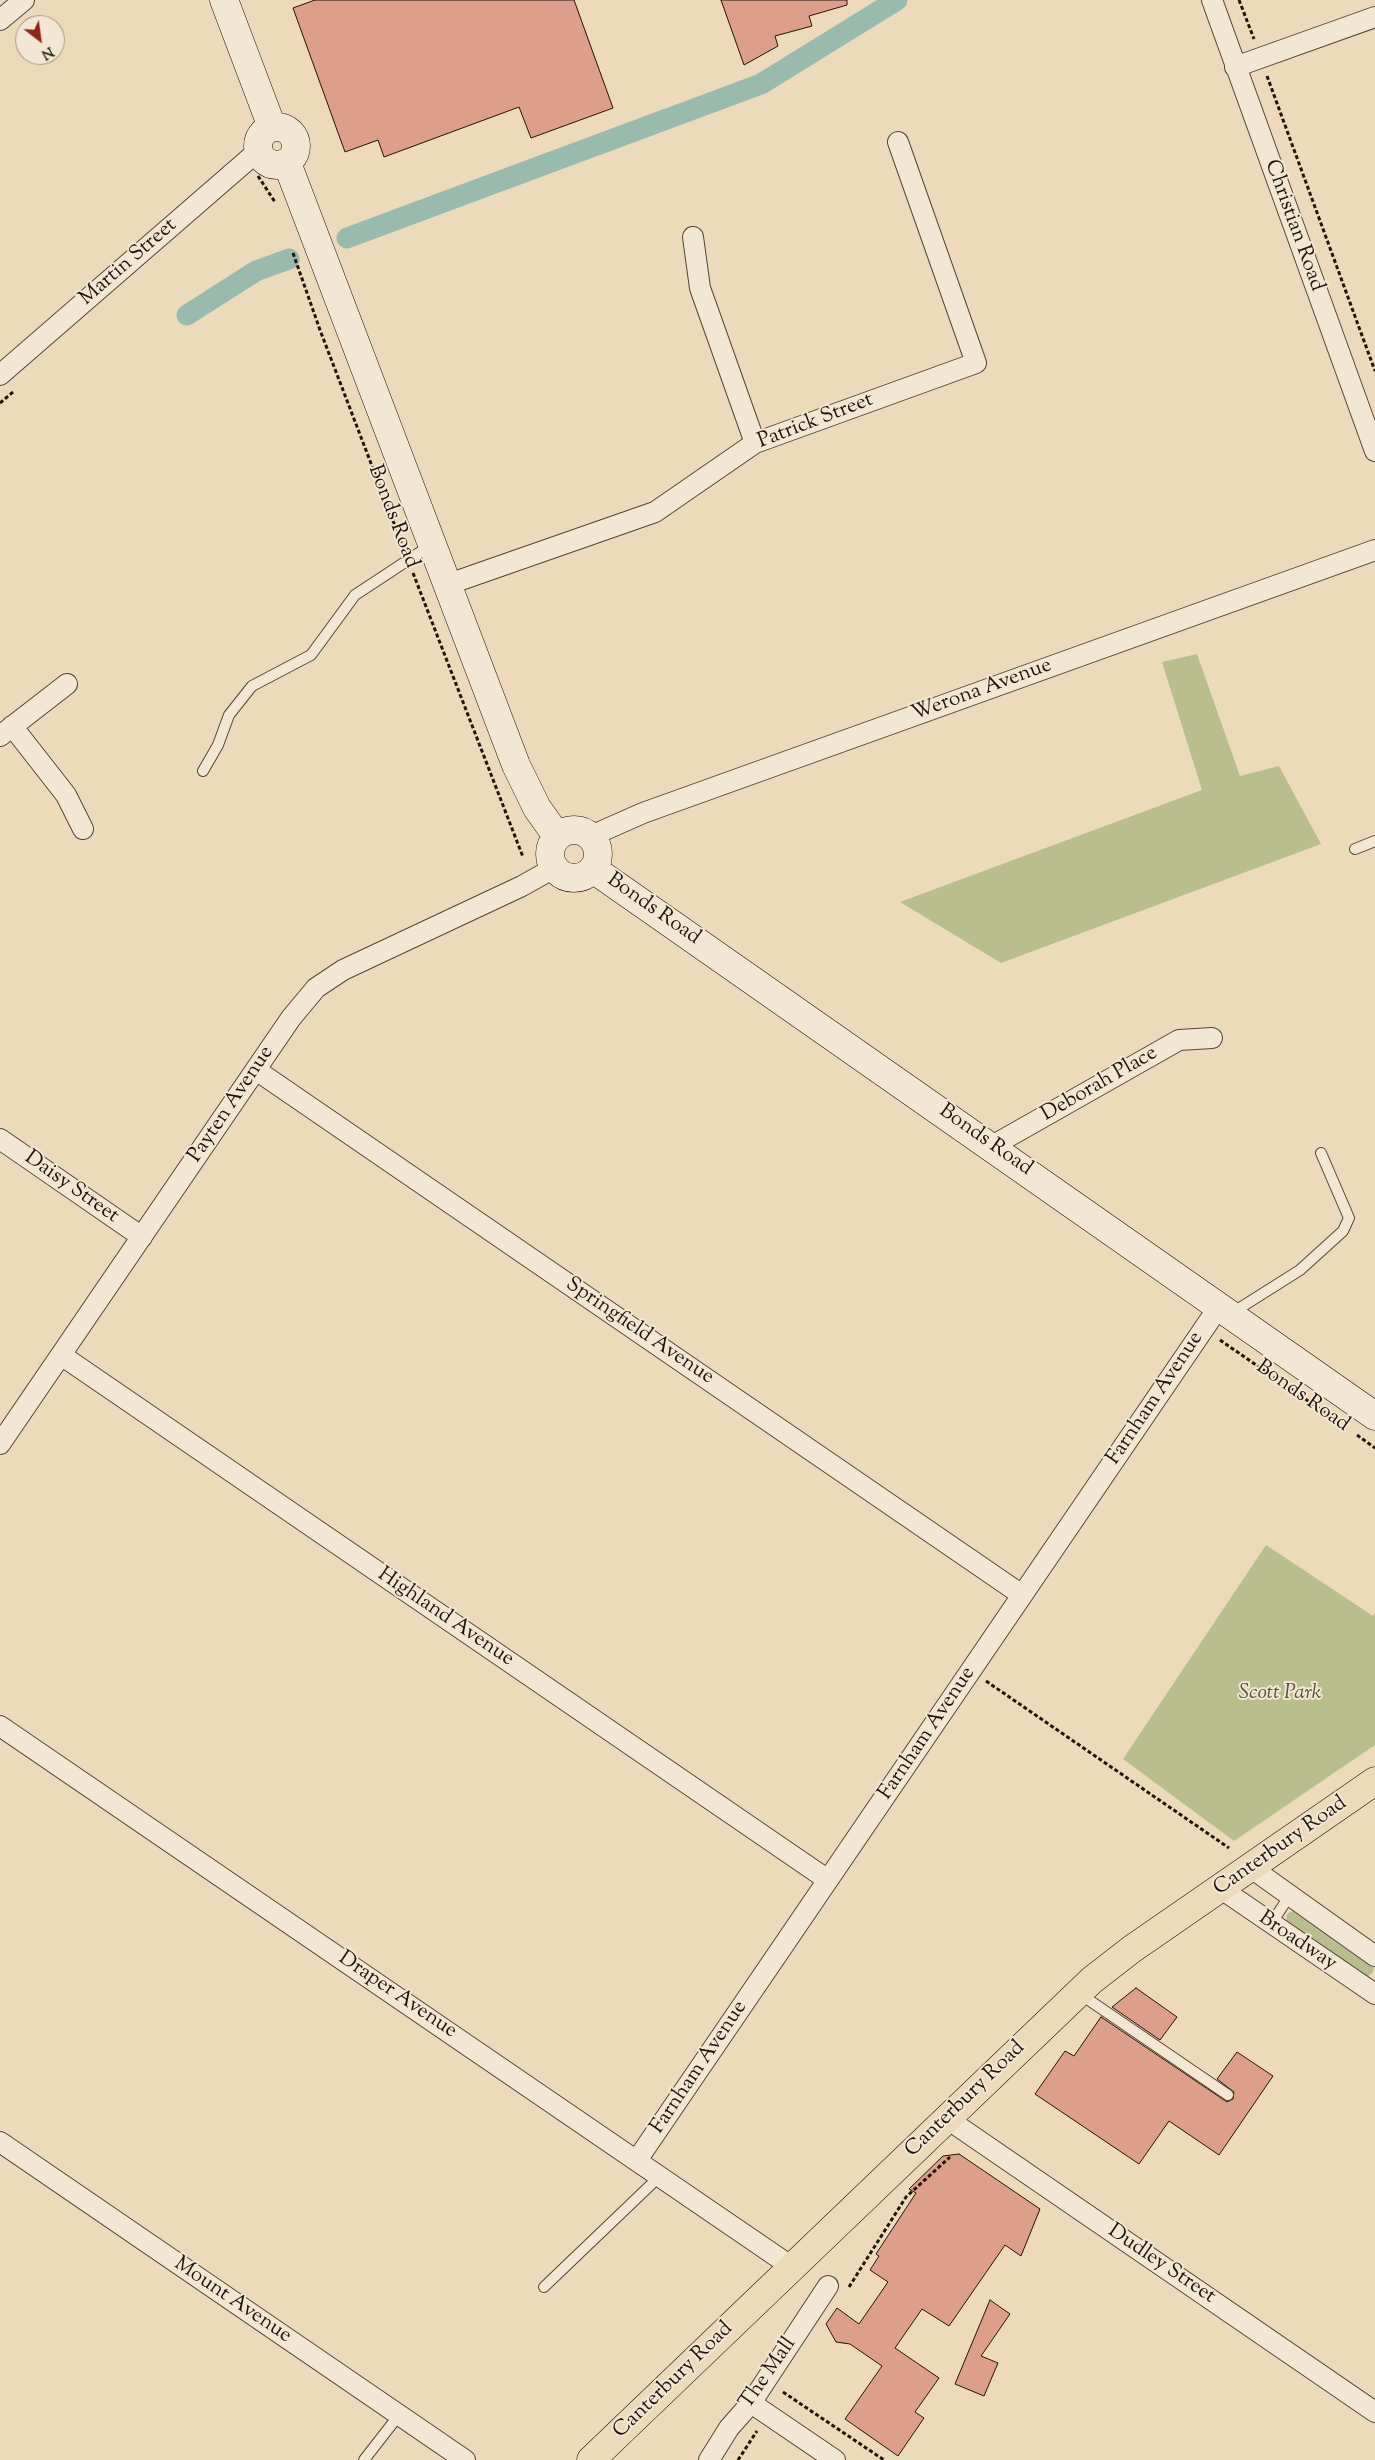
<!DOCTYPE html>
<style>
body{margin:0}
#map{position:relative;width:1375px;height:2460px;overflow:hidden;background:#ecdabb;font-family:"Sorts Mill Goudy",serif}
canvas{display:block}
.north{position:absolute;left:15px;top:15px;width:50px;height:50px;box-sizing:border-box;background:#f3e7d3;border:1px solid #9f9383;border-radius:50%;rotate:150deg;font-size:14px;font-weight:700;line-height:20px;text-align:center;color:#20150b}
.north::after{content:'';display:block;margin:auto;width:18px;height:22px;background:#8f2418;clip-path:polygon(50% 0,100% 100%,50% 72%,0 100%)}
</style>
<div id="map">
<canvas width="1375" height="2460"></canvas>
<div class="north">N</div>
</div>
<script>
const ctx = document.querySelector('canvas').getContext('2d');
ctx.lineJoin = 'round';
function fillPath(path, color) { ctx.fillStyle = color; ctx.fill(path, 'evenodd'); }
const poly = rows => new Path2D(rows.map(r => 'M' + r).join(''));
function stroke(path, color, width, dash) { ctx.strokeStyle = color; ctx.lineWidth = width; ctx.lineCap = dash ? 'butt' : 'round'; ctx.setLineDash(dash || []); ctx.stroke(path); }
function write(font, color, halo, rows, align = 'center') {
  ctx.font = font + ' "Sorts Mill Goudy",serif'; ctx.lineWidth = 4; ctx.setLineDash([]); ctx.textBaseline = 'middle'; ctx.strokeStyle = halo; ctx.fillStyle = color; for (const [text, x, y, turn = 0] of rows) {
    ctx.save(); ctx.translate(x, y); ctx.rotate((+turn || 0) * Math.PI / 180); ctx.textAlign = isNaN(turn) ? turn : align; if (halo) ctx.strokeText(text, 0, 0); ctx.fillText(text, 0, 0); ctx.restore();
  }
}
fillPath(poly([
 [1197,654,1240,776,1279,766,1321,844,1001,963,900,902,1202,790,1162,662],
 [1266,1545,1373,1616,1375,1613,1375,1745,1234,1841,1123,1759],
 [1295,1910,1374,1965,1373,1972,1367,1977,1286,1922,1287,1914]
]), '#babe8e');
stroke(poly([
 [347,238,761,84,897,0],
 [187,315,256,271,289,259]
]), '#99bbae', 21);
const building = poly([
 [315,0,574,0,613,108,531,138,519,107,384,157,378,140,345,152,293,8,315,0],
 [721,0,847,0,847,5,809,16,812,26,775,36,778,46,744,65,721,0],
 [1136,1988,1177,2017,1160,2040,1112,2007,1136,1988],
 [1101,2017,1227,2102,1233,2099,1234,2092,1217,2079,1237,2052,1273,2076,1219,2155,1169,2121,1139,2164,1035,2094,1065,2051,1074,2056,1101,2017],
 [959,2154,1040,2209,1021,2256,1005,2245,949,2326,922,2309,895,2348,939,2378,915,2412,924,2418,898,2456,845,2419,882,2366,850,2344,836,2342,826,2324,837,2308,859,2324,888,2282,870,2270,879,2256,876,2254,916,2193,909,2189,943,2156,959,2154],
 [990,2300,1010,2314,981,2356,998,2363,984,2396,955,2384,990,2300]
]);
fillPath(building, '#de9e8c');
stroke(building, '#20150b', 1);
const service = poly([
 [203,771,218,745,229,715,252,686,311,655,355,595,431,545],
 [1355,849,1375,841],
 [1232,1313,1300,1270,1343,1231,1349,1218,1321,1153],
 [1271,1924,1290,1895],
 [1080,1994,1228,2095],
 [544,2287,660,2176],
 [364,2460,399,2415]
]);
const minor = poly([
 [1212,0,1375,451],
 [0,20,24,0],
 [1235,67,1375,17],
 [693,237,700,288,755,443],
 [0,375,258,151],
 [449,584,655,512,755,443,976,363,898,142],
 [12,726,66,795,83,829],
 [0,736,67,684],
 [591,836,643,813,1375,550],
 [256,1070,1022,1595],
 [0,1139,142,1237],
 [992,1146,1179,1040,1212,1038],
 [61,1355,828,1880],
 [0,1444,291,1018,316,988,343,970,522,886,554,868],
 [0,1726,792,2267],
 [1250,1867,1375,1956],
 [1220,1888,1375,1994],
 [946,2118,1375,2412],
 [0,2142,465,2460],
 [637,2160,1218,1308],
 [751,2403,835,2460],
 [709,2460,729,2428,751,2403,828,2286]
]);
const secondary = poly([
 [224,0,272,127],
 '258 146a19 19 0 1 1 38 0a19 19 0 1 1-38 0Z',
 [287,163,516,765,537,808,557,836],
 '550 854a24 24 0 1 1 48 0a24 24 0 1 1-48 0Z',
 [593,869,1375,1416]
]);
const trunk = poly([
 [591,2460,1092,1980,1132,1949,1375,1781]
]);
stroke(service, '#534637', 12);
stroke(minor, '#534637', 22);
stroke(secondary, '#20150b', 29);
stroke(trunk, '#20150b', 29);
stroke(poly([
 [1239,0,1254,39],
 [1267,76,1375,371],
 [258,176,275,202],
 [293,253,320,330,403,547],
 [0,403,13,392],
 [413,573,523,857],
 [1220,1340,1340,1423],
 [1357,1435,1375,1448],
 [986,1681,1229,1848],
 [849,2287,906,2197,950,2157],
 [783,2392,884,2460],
 [738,2460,757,2431]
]), '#20150b', 3, [4, 2.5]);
stroke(service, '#f3e7d3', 10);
stroke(minor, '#f3e7d3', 20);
stroke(secondary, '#f3e7d3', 28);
stroke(trunk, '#ecdabb', 28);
write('21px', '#20150b', '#f3e7d3', [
 ["Christian Road",1293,226,70],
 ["Martin Street",129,263,-41],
 ["Patrick Street",816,422,-21],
 ["Bonds Road",392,517,69],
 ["Werona Avenue",982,691,-20],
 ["Bonds Road",653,910,35],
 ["Deborah Place",1100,1085,-30],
 ["Payten Avenue",232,1105,-56],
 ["Bonds Road",985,1141,35],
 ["Daisy Street",71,1188,35],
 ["Springfield Avenue",639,1332,34],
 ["Bonds Road",1302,1397,35],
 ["Farnham Avenue",1156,1399,-56],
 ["Highland Avenue",445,1618,34],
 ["Farnham Avenue",928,1734,-56],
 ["Canterbury Road",1281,1847,-35],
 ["Broadway",1297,1942,34],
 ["Draper Avenue",397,1996,34],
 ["Farnham Avenue",700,2068,-56],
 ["Canterbury Road",966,2100,-44],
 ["Dudley Street",1161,2265,34],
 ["Mount Avenue",232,2301,34],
 ["The Mall",769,2374,-55],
 ["Canterbury Road",674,2381,-44]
]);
write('italic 21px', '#565039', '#f3e7d3', [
 ["Scott Park",1280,1694]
]);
</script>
